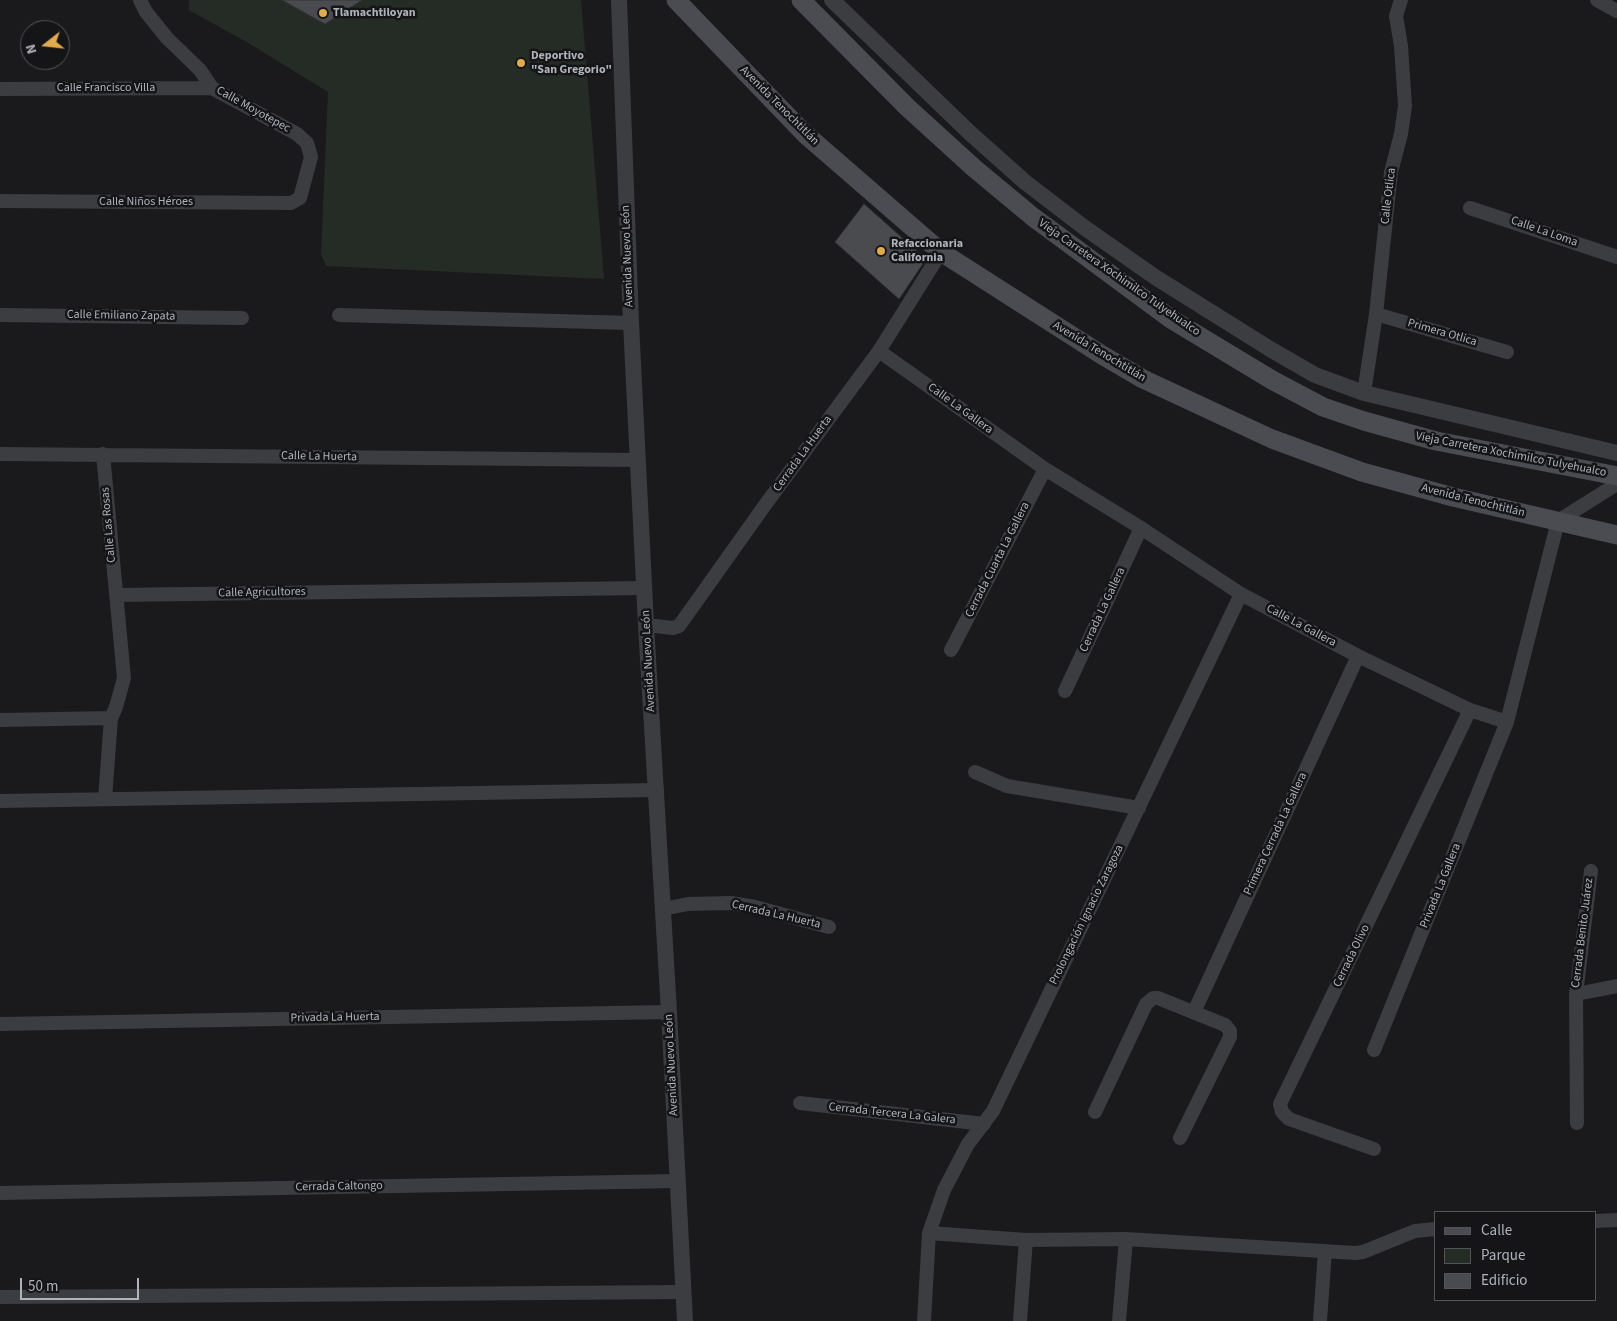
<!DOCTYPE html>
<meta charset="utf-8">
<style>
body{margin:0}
#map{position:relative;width:1617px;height:1321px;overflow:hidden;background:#1a1a1c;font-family:"Source Sans 3",sans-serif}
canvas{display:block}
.legend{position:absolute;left:1434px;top:1211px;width:162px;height:90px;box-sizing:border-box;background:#151517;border:1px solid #525458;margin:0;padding:6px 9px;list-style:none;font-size:15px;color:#aeb2ba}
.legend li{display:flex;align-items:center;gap:10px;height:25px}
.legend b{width:25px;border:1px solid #525458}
.north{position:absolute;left:20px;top:20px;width:50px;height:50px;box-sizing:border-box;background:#151517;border:1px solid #525458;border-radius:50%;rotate:254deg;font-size:14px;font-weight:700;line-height:20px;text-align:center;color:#aeb2ba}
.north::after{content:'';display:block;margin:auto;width:18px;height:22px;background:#e1aa4e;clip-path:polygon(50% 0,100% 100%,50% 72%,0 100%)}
.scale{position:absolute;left:20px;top:1278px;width:119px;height:22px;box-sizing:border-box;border:2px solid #aeb2ba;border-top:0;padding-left:6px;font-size:15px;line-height:18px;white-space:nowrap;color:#aeb2ba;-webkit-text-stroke:4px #151517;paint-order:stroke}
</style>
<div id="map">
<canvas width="1617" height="1321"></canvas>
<ul class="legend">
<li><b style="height:6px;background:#4a4c51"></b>Calle</li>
<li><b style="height:14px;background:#252c25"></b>Parque</li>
<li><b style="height:14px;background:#494b4e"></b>Edificio</li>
</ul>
<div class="north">N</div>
<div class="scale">50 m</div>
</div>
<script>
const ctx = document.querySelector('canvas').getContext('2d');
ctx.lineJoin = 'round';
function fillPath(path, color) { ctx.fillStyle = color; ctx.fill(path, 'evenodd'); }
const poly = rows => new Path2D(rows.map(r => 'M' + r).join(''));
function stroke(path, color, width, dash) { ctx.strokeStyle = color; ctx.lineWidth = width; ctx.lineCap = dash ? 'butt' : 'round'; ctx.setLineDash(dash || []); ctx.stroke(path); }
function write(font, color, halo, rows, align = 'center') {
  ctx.font = font + ' "Source Sans 3",sans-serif'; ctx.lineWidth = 5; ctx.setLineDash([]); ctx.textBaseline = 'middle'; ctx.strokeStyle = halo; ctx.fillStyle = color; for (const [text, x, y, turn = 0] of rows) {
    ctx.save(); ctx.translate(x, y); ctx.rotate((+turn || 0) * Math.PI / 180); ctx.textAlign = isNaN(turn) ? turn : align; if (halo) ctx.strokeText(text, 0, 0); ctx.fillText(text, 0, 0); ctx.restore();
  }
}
fillPath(poly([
 [189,0,581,0,604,279,326,266,321,254,328,92,250,44,189,10]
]), '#252c25');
const building = poly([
 [282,0,362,0,325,24,282,0],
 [864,204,926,259,899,299,835,242,864,204]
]);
fillPath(building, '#494b4e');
stroke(building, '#353538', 1);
stroke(poly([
 [1597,0,1617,11],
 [0,89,212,88],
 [0,201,291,203,300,198,311,157,307,143,297,134,212,88,200,70,167,38,146,12,140,0],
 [1470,208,1617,257],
 [1376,314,1507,352],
 [0,315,242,318],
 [339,315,631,323],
 [879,351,1045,469,1141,528,1241,594,1358,656,1408,680,1470,710,1507,722,1558,521,1617,484],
 [1364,393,1376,314,1391,172,1401,134,1405,106,1401,46,1396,16,1401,0],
 [0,454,638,460],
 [116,595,645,588],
 [646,625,673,628,679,626,765,505,879,351,941,252],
 [951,650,1045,469],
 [1065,691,1141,528],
 [0,720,111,718,116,707,124,678,103,454],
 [975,772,1007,786,1139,808],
 [105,799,111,718],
 [0,801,657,790],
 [663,909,688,904,731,903,755,907,829,927],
 [1576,994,1591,871],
 [1194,1012,1358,656],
 [0,1024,669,1012],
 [1374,1050,1507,722],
 [800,1103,984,1124],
 [1095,1112,1146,1004,1153,998,1158,998,1225,1025,1230,1031,1230,1037,1180,1138],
 [1577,1123,1576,994,1617,986],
 [1374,1149,1289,1119,1282,1112,1280,1104,1470,710],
 [0,1193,678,1181],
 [1596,1221,1617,1220],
 [929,1233,1026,1240,1126,1239,1355,1253,1363,1252,1415,1231,1436,1229],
 [0,1297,684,1292],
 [924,1321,929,1233,944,1190,968,1144,993,1111,1241,594],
 [1020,1321,1026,1240],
 [1119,1321,1126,1239],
 [1320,1321,1325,1251]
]), '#3c3d41', 14);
stroke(poly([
 [619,0,631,323,646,625,669,1012,685,1321],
 [832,0,970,133,1025,182,1085,228,1155,277,1270,349,1315,375,1364,393,1617,453]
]), '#3c3d41', 16);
stroke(poly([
 [676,0,805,134,941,252,1102,355,1143,379,1272,439,1362,472,1453,497,1617,535],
 [801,0,907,107,974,168,1033,217,1171,319,1272,380,1323,407,1364,421,1436,441,1617,476]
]), '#4a4c51', 19);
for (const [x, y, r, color] of [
 [323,13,5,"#e1aa4e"],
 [521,63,5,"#e1aa4e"],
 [881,251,5,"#e1aa4e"]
]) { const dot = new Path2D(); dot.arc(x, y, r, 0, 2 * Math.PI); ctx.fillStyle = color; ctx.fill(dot); stroke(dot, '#151517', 2); }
write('bold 12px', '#aeb2ba', '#151517', [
 ["Tlamachtiloyan",333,13],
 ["Deportivo",531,56],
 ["\"San Gregorio\"",531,70],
 ["Refaccionaria",891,244],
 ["California",891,258]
], 'left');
write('12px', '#aeb2ba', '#151517', [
 ["Calle Francisco Villa",106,88],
 ["Avenida Tenochtitlán",779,106,45],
 ["Calle Moyotepec",253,110,29],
 ["Calle Otlica",1389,196,-83],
 ["Calle Niños Héroes",146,202],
 ["Calle La Loma",1544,232,19],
 ["Avenida Nuevo León",628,256,-92],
 ["Vieja Carretera Xochimilco Tulyehualco",1119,278,35],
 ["Calle Emiliano Zapata",121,316,1],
 ["Primera Otlica",1442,333,16],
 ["Avenida Tenochtitlán",1099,352,31],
 ["Calle La Gallera",960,409,36],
 ["Cerrada La Huerta",803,454,-54],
 ["Vieja Carretera Xochimilco Tulyehualco",1511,455,11],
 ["Calle La Huerta",319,457,1],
 ["Avenida Tenochtitlán",1473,501,14],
 ["Calle Las Rosas",109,525,-95],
 ["Cerrada Cuarta La Gallera",998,560,-63],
 ["Calle Agricultores",262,593,-1],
 ["Cerrada La Gallera",1103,610,-65],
 ["Calle La Gallera",1301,626,28],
 ["Avenida Nuevo León",649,661,-93],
 ["Primera Cerrada La Gallera",1276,834,-65],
 ["Privada La Gallera",1441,886,-68],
 ["Cerrada La Huerta",776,915,13],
 ["Prolongación Ignacio Zaragoza",1087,915,-64],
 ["Cerrada Benito Juárez",1583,933,-83],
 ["Cerrada Olivo",1352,956,-64],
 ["Privada La Huerta",335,1018,-1],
 ["Avenida Nuevo León",672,1065,-93],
 ["Cerrada Tercera La Galera",892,1114,6],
 ["Cerrada Caltongo",339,1187,-1]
]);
</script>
